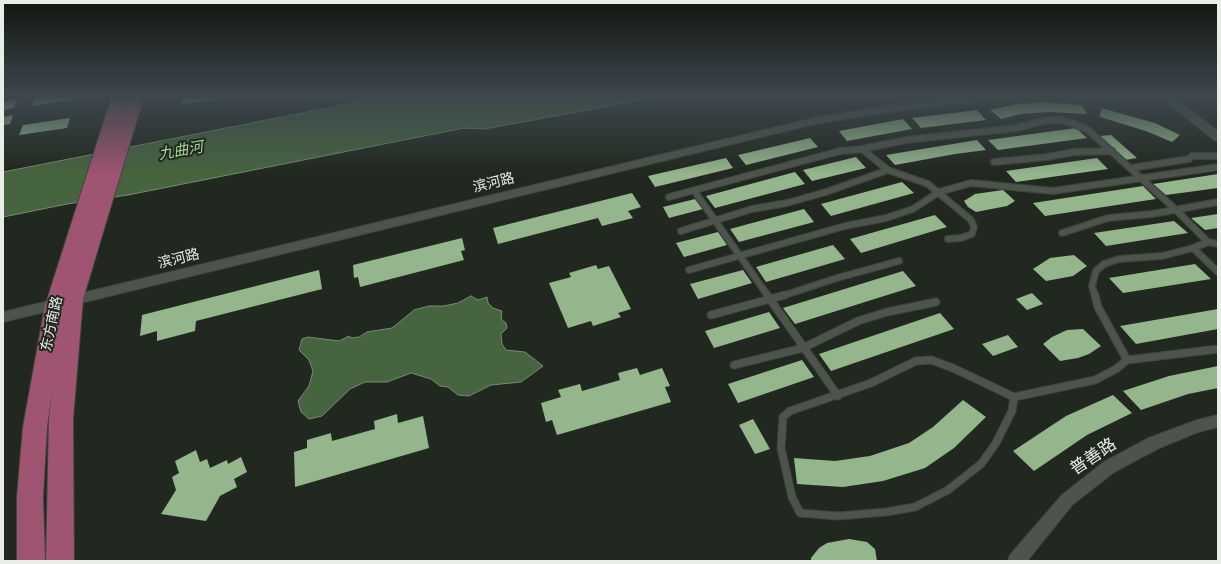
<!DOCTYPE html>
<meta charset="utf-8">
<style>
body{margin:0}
#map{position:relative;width:1221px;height:564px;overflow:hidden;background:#21281f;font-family:"Source Sans 3",sans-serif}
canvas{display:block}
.frame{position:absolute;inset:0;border:4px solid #e8ede7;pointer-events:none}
</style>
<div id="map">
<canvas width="1221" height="564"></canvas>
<div class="frame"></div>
</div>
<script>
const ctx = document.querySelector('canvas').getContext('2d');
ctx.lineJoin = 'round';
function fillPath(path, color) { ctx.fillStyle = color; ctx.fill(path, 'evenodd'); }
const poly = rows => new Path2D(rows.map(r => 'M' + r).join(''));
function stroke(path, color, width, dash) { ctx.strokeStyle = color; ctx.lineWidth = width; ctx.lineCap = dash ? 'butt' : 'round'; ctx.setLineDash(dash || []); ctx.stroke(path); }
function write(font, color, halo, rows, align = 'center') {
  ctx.font = font + ' "Source Sans 3","Noto Sans SC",sans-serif'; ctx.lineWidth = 4; ctx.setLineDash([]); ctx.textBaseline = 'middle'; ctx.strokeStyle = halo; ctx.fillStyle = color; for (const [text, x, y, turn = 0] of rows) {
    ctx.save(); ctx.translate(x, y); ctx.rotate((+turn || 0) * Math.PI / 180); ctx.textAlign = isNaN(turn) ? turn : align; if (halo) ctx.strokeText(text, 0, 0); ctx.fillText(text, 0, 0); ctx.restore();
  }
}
const water = poly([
 [363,96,664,96,484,129,464,128,128,195,67,204,3,217,3,172,348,104,363,96],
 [471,296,478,300,487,297,488,303,493,308,502,311,501,319,506,323,507,328,501,334,502,344,506,350,525,352,543,366,521,382,491,385,469,396,458,395,448,387,440,386,431,379,411,373,387,382,365,382,350,389,322,416,309,419,301,412,298,401,309,386,313,371,309,360,299,350,302,339,308,337,339,341,349,336,352,338,359,337,367,332,392,328,414,310,429,306,444,306,458,303,471,296]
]);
fillPath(water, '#46643f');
stroke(water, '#778d71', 1);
fillPath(poly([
 [51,96,79,96,78,99,32,106,35,98],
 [183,96,235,96,235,97,182,104],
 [17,99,14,108,3,110,3,102],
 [1040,102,1082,105,1087,114,1049,112,1021,114,1001,119,990,110,1012,105],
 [1101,108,1155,123,1180,135,1172,142,1146,131,1100,117],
 [977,110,986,120,921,128,912,118],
 [13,115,10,124,3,125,3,117],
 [70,118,67,128,19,135,23,125],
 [903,119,912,129,847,141,839,131],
 [1076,128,1087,138,998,150,988,140],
 [1111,135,1137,158,1125,160,1099,136],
 [810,138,818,147,746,165,738,155],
 [977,140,986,150,955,154,895,165,886,155],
 [856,157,866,168,812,181,803,170],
 [726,158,733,168,655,187,648,176],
 [1097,158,1108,169,1016,182,1006,171],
 [795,172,805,184,715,208,706,196],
 [1218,174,1218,188,1166,195,1153,184],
 [902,182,914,193,831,216,821,204],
 [1143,186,1156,199,1045,216,1033,203],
 [1003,190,1015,201,1007,206,976,212,968,207,964,201,975,194],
 [632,193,641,207,628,211,633,218,602,226,598,218,498,244,493,228],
 [695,199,703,209,669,218,663,207],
 [804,209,814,222,739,242,730,229],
 [1218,214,1218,228,1205,230,1191,218],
 [935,215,947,227,861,253,850,239],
 [1174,221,1188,233,1106,246,1094,233],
 [718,232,727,245,684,257,676,243],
 [462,238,465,250,461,251,464,260,360,287,358,277,354,278,353,265],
 [833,245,845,259,766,282,756,267],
 [1074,255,1087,266,1073,276,1046,281,1033,269,1050,258],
 [1195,264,1211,279,1123,293,1109,278],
 [596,265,598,269,609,266,631,309,618,313,621,317,593,326,591,321,568,328,549,283,571,277,569,273],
 [319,270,322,289,196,321,195,331,157,341,157,331,140,336,142,315],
 [743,270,752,283,698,299,690,284],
 [903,271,916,286,795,324,783,308],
 [1032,293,1043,304,1027,310,1016,299],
 [1218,309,1218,329,1136,344,1120,326],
 [769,312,780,328,714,348,705,331],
 [940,313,954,329,831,371,819,354],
 [1083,329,1101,346,1089,354,1078,358,1060,361,1043,344,1052,337,1067,330],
 [1008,335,1018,347,993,356,982,344],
 [802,360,814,377,738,403,728,384],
 [1218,366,1218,388,1188,394,1141,410,1123,391,1169,376],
 [637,368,640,375,662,368,670,386,665,387,671,402,557,435,552,420,546,422,541,403,561,397,558,390,580,384,582,391,620,380,618,373],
 [1113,395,1132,413,1087,435,1034,471,1013,451,1066,416],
 [963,400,986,417,954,448,925,468,883,481,843,487,797,484,794,458,835,461,870,456,909,443,933,427],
 [397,414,398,423,423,416,429,448,295,487,294,452,307,448,307,440,331,433,332,441,375,429,374,421],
 [753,419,770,449,755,454,739,425],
 [196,450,200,462,207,459,210,468,227,460,228,464,241,457,247,472,234,479,237,487,220,496,206,521,161,514,176,490,172,477,179,473,175,461],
 [849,539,867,542,875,549,877,561,811,561,811,558,819,548,827,543]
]), '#95b68d');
const serviceFar1 = poly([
 [862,149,888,170,928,184,971,220,974,227,972,234,961,238,948,239],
 [994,162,1047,157,1074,152,1112,151],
 [1131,168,1189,159,1192,156,1218,156],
 [695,192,768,296],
 [669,197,840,151,862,149,906,140,1016,128,1044,121,1059,120,1072,123,1088,130,1175,209,1208,242],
 [681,231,752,209,787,203,826,192,888,170],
 [1062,233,1108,218,1152,214,1218,202],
 [1218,244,1208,242,1193,248,1218,272],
 [689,270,845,226,886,218,913,209,939,192,971,183,1053,191,1218,167],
 [782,296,837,278,899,261],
 [1095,296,1092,286,1096,271,1104,264,1119,259,1162,256,1193,248]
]);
const service = poly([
 [767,295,838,396],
 [1095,295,1098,307,1127,360],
 [711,315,785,295],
 [931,360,953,368,1014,397,1012,411,996,443,981,464,948,490,915,507,886,512,838,516,800,513,792,497,781,448,783,417,790,411,871,383,916,361,931,360],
 [734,365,803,348,858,321,887,312,936,302],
 [1014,397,1095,380,1116,369,1127,360,1218,349]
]);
const minor = poly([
 [973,96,1000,96,995,99,880,113,814,124,3,322,3,312,814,118,880,107,973,96],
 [1218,415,1218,427,1198,432,1159,448,1114,472,1072,505,1027,561,1008,561,1010,555,1062,495,1104,462,1149,438,1197,420,1218,415]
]);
const tertiary = poly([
 [1159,96,1172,96,1218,131,1218,141,1214,140,1159,96]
]);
const primary = poly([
 [112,96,128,96,118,127,129,96,144,96,83,299,73,419,74,561,46,561,49,419,52,391,47,427,43,497,45,561,17,561,17,497,23,427,45,306,112,96]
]);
stroke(serviceFar1, '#3f463e', 8);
stroke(service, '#3f463e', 9);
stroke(minor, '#3f463e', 2);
stroke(tertiary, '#3f463e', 2);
stroke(primary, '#3f463e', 2);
stroke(serviceFar1, '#4c544b', 5.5);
stroke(service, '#4c544b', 7);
fillPath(minor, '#4c544b');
fillPath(tertiary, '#4c544b');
fillPath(primary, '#9f5471');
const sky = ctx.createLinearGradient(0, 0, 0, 175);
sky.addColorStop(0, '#121611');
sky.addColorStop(0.55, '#3d484d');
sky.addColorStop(1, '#3d484d00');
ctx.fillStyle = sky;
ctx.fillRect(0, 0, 1221, 175);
write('14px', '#e8ede7', '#21281f', [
 ["滨河路",494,184,-14],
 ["滨河路",179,260,-14],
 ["东方南路",53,324,-78]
]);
write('italic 15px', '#a4d598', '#21281f', [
 ["九曲河",181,152,-10]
]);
write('17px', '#e8ede7', '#21281f', [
 ["普善路",1094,458,-34]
]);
</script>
